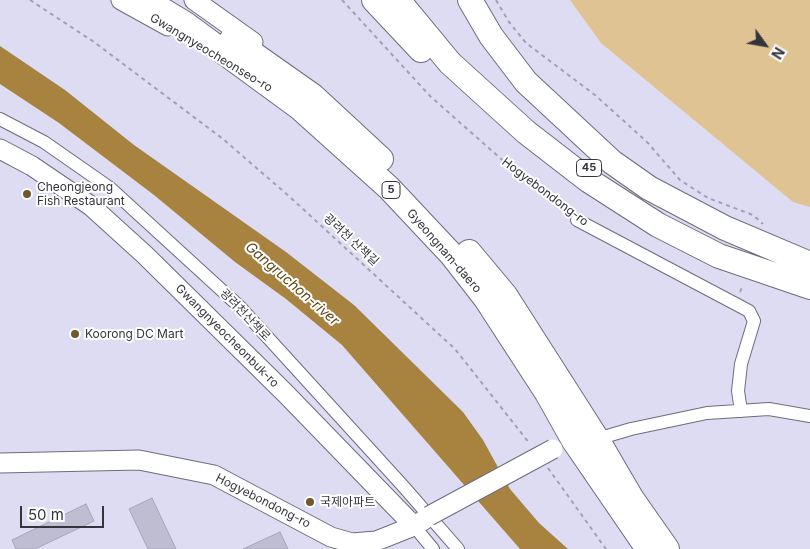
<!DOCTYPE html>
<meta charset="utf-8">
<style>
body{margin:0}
#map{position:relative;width:810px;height:549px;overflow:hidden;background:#dddcf2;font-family:Inter,sans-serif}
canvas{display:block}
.north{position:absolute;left:740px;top:20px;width:50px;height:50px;-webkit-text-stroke:4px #fff;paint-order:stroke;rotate:122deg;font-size:14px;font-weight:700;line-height:20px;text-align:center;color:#34343c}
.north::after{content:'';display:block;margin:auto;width:18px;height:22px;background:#34343c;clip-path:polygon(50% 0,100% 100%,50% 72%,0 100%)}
.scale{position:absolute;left:20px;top:506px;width:84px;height:22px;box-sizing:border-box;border:2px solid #34343c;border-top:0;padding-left:6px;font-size:15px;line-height:18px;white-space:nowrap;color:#34343c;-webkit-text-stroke:4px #fff;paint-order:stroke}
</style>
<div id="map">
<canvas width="810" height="549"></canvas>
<div class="north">N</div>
<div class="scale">50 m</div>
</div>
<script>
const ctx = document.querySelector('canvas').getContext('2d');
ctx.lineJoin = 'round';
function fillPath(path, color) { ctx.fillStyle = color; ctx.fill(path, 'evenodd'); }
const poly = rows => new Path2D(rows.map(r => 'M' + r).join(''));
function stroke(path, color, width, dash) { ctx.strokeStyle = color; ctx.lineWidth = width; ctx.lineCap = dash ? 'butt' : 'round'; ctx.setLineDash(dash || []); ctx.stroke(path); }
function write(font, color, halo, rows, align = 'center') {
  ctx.font = font + ' Inter,"Noto Sans KR",sans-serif'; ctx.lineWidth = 4; ctx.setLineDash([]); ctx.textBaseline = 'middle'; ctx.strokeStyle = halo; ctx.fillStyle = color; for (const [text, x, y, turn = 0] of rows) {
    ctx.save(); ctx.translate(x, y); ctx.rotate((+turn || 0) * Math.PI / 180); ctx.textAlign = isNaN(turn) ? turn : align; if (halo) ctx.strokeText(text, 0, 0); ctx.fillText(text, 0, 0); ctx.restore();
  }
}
fillPath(poly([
 [570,0,810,0,810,207,793,202,601,43]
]), '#dfc393');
fillPath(poly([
 [0,46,65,90,134,145,286,252,354,305,463,412,483,440,510,489,539,523,568,549,520,549,342,345,286,299,235,262,154,195,59,123,0,84]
]), '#a88340');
const building = poly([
 [152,498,176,549,148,549,129,509,152,498],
 [86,504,94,521,35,549,16,549,12,540,86,504],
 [280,532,288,549,243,549,280,532]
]);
fillPath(building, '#bebdd2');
stroke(building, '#a6a5ba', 1);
const street = poly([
 [0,119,44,142,110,188,240,307,403,486,458,549],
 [577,220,749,311,754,321,741,364,738,391,741,411],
 [597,439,631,429,707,413,769,409,810,416],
 [414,526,433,549]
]);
const secondary = poly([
 [121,0,168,26],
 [194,0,253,42],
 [0,149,32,166,91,206,145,255,285,393,414,526],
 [0,463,139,460,214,475,331,537,352,543,376,541,414,526,424,520]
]);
const highway = poly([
 [146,0,184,23,300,108,389,188,451,254,486,299,547,393,574,441,648,549],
 [374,0,421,50],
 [398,0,450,63,526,132,588,180,658,225,719,256,810,287],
 [470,0,491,36,526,82,612,162,649,188,725,228,810,264],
 [232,39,313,96,381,159],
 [469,252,505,295,597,439,632,499,667,549]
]);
stroke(street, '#6d6c7f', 14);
stroke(secondary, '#6d6c7f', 21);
stroke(highway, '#6d6c7f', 26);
stroke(poly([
 [30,0,94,42,223,139,290,197,455,349,530,444],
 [342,0,430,96,500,158,568,212],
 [496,0,509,22,526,43,595,95,647,142,680,180,708,198,753,215,763,224],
 [740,292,743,285],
 [548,468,606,549]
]), '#a1a1b2', 2, [4, 4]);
stroke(street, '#fff', 12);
stroke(secondary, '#fff', 19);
stroke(highway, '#fff', 24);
const secondaryBridge = poly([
 [429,516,553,449]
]);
stroke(secondaryBridge, '#6d6c7f', 21, []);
stroke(secondaryBridge, '#fff', 19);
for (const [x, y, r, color] of [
 [27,194,5,"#72582a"],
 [75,334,5,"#72582a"],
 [310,502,5,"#72582a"]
]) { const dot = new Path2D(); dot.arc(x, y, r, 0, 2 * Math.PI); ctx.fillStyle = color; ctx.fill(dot); stroke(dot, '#fff', 2); }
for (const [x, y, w] of [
 [589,168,25],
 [391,190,18]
]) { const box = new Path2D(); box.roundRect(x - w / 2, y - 8.5, w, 17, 4); ctx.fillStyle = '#fff'; ctx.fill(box); stroke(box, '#34343c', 1); }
write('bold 11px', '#34343c', null, [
 ["45",589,168],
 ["5",391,190]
]);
write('12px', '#34343c', '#fff', [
 ["Gwangnyeocheonseo-ro",211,53,31],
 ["Hogyebondong-ro",545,192,37],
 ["광려천 산책길",351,240,43],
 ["Gyeongnam-daero",444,251,49],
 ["광려천산책로",245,315,46],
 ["Gwangnyeocheonbuk-ro",227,336,45],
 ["Hogyebondong-ro",263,501,27]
]);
write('12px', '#34343c', '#fff', [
 ["Cheongjeong",37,187],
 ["Fish Restaurant",37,201],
 ["Koorong DC Mart",85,334],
 ["국제아파트",320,502]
], 'left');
write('italic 14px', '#634814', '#fff', [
 ["Gangruchon-river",292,284,41]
]);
</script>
